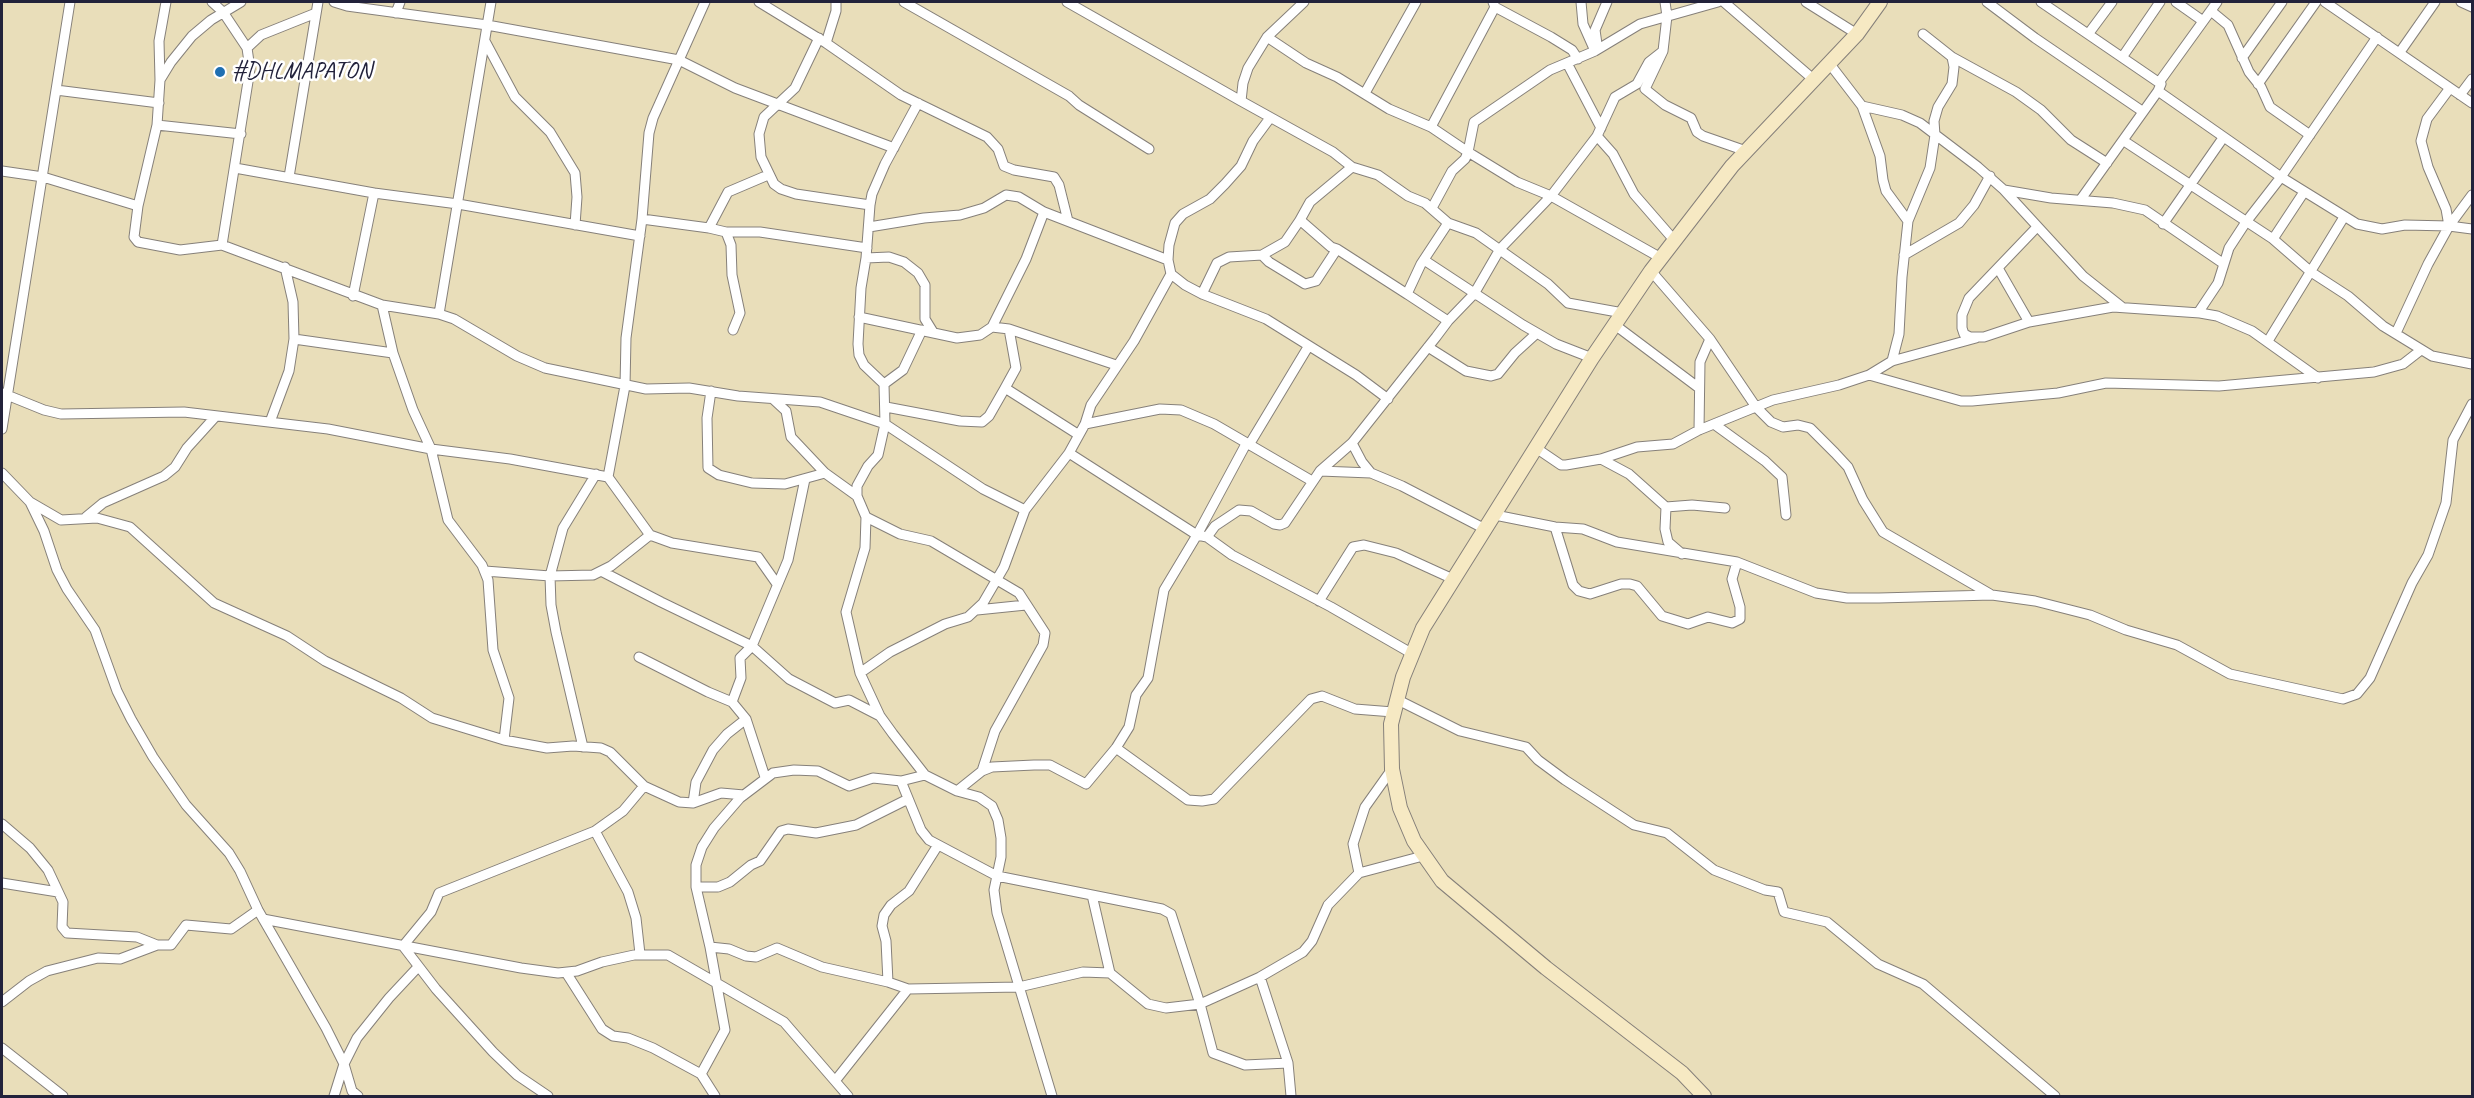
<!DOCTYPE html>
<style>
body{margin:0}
#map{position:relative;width:2474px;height:1098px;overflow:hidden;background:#e9deba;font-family:Caveat,sans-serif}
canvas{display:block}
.frame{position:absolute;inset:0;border:3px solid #22223b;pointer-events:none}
</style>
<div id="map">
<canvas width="2474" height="1098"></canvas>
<div class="frame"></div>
</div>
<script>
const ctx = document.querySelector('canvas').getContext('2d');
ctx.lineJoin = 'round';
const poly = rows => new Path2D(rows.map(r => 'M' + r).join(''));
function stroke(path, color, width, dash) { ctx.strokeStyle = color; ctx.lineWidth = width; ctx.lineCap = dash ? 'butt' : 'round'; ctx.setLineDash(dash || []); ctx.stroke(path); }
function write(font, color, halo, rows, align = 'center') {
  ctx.font = font + ' Caveat,sans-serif'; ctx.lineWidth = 5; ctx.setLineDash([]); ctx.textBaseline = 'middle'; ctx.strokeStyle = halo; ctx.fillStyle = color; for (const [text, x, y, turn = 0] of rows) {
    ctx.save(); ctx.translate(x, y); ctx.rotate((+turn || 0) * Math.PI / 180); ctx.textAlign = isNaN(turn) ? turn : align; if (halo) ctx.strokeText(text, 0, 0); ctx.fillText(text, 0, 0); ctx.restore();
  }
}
const minor = poly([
 [212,2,223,12,247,48,250,69,222,245,382,305,439,314,454,319,517,356,545,368,646,389,689,388,738,396,820,402,885,424,983,489,1025,510],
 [334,2,347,6,487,25,679,60,735,88,894,148],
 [759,2,826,43,901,95,987,137,998,149,1004,166,1014,170,1054,177,1059,185,1068,221],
 [904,2,1069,96,1079,105,1149,149],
 [1067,2,1241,101,1243,83,1248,68,1267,37,1304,2],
 [1493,2,1495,7,1551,37,1572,50,1578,59],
 [1581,2,1583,24,1595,51],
 [1665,2,1667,16,1663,51,1645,89,1665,105,1691,118,1697,132,1703,136,1746,151],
 [1724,2,1813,79],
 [1806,2,1857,34],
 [1987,2,2035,38,2142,111],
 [2041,2,2161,84,2158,91,2081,199],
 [2176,2,2203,21],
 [2325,2,2472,103],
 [2461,2,2472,7],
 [2211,11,2228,25,2249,72,2261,87,2270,107,2310,135],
 [396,13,400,2],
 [2089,33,2112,2],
 [1923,34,1952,57,2016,92,2041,110,2071,140,2107,163],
 [1267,37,1306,63,1337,77,1389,109,1431,127,1495,7],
 [819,38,795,88,764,117,759,134,761,157,774,184,781,189,796,194,870,205],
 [485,41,515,97,550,132,575,173,577,197,575,225],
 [826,43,836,11,836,2],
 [1597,44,1595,30,1607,2],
 [247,48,261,35,316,13],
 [2400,52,2435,2],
 [2123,56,2160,2],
 [2242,58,2282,2],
 [1567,63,1601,128],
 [1829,63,1862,106,1902,115,1920,123,1978,167,2004,190,2051,198,2113,203,2145,210,2224,264],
 [160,80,159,41,166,2],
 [2160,81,2217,2],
 [2258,84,2316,2],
 [56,90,159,103],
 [2158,91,2281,177,2357,224,2382,229,2405,225,2449,226,2472,195],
 [1365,93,1416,2],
 [2460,95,2472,79],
 [1241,101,1333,152,1352,167,1378,175,1408,196,1425,203,1448,223,1476,233,1548,284,1568,303,1623,313],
 [918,103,885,164,872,194,870,205,866,258,861,288,858,344,859,355,864,365,884,384,885,424,878,455,868,466,857,486,857,496,866,517,865,548,846,612,860,673,880,716,893,734,925,775,957,791,979,797,992,806,998,820,1001,838,1001,857,994,890,997,913,1052,1096],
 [1862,106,1880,156,1883,180,1886,191,1908,221],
 [157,125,160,80,171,62,192,36,211,20,241,2],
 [1431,127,1468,152,1474,122,1550,70,1595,51,1640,24,1718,2],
 [1597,136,1613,154,1634,194,1674,240],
 [2124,141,2273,239,2311,272,2348,296,2383,326,2432,356,2472,364],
 [235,168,374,193,458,204,640,236],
 [2,171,43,177,138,206],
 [289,177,318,2],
 [2004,190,2083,276,2122,307],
 [1432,208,1452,171,1465,159,1468,152,1517,182,1551,196,1597,136,1615,97,1637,84,1649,62,1663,51],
 [642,219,709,228,726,232,760,232,867,248],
 [2163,224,2223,138],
 [2449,226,2472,229],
 [869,227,924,218,960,215,984,208,1006,195,1019,197,1044,212,1168,260],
 [2037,227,1969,298,1962,315,1962,328,1964,334,1970,337,1984,337,2029,322,2113,307,2200,313,2217,316,2252,331,2318,378],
 [709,228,728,192,768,175],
 [726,232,731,245,732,275,740,313,733,330],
 [2273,239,2304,192],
 [222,245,180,250,138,242,134,237,138,206,157,125,241,134],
 [1337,249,1331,247,1300,220,1310,202,1352,167],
 [1262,255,1269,262,1305,284,1316,281,1337,249,1407,294],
 [1904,255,1959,223,1974,205,1990,176],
 [866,258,889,257,904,262,918,273,925,285,925,319,933,332],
 [1424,260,1523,325,1556,344,1592,358],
 [1998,268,2029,322],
 [1651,271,1710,339,1756,407,1771,422,1783,427,1798,425,1810,428,1835,453,1848,467,1863,500,1883,532,1990,594],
 [1171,274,1185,285,1202,294,1266,319,1356,375,1388,399],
 [1202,294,1217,263,1229,257,1262,255,1285,242,1300,220],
 [353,296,374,193],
 [382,305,393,353,413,410,431,449,448,520,482,565,488,580,493,650,509,698,504,740],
 [2198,313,2218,283,2229,248,2246,222,2281,177,2377,37],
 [439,314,491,2],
 [859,317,957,338,980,335,992,327,1009,329,1016,368,1005,388,1079,435],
 [1448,321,1474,294,1500,249,1551,196,1661,258],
 [1615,325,1699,388],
 [992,327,1026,259,1044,212],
 [1009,329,1116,365],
 [2396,333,2428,264,2449,226,2446,209,2428,167,2421,141,2427,119,2450,88],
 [294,339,393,353],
 [2268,341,2344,217],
 [1428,347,1466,371,1491,376,1498,374,1515,353,1537,333],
 [1892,361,1899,334,1902,277,1908,221,1930,168,1935,135,1934,121,1938,107,1952,84,1954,67,1952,57],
 [1869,375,1961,401,1972,401,2058,393,2106,383,2219,386,2374,372,2403,364,2421,350],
 [884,384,903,370,922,330],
 [711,391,707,418,708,468,719,475,752,483,785,484,825,473],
 [2,393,44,410,61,414,184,412,328,429,431,449,510,459,608,477,650,535,672,543,758,557,777,584],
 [773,399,786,411,791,437,825,473,857,496],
 [886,407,960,421,982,422,989,416,1005,388],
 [270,422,289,371,294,339,293,302,285,267],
 [1085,424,1160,409,1181,410,1214,424,1312,481],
 [1714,424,1765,461,1782,477,1786,515],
 [2,429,70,2],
 [1699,430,1700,362,1710,339],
 [1352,443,1362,462,1371,473,1402,486,1485,529],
 [1249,445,1308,347],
 [1536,448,1561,465,1566,465,1601,459,1637,447,1673,444,1699,430,1773,400,1839,385,1869,375,1892,361,1976,338],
 [1069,453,1197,535,1207,537,1232,555,1331,607,1411,653],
 [1601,459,1629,474,1666,507,1665,529,1668,542,1682,554],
 [1320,471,1371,473],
 [2,473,30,502,44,531,57,570,67,589,95,630,117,691,131,719,153,757,186,805,229,853,240,871,258,910,326,1028,344,1064,352,1091,358,1096],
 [608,477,625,386,626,338,642,219,649,133,653,118,705,2],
 [30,502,61,520,97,518,130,527,214,603,287,636,325,661,401,698,432,718,504,740,547,748,573,746,601,748,610,752,644,786,679,802,693,803,721,793,744,795],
 [1666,507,1692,505,1725,508],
 [1495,515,1555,527,1583,529,1617,542,1737,562,1816,593,1847,598,1879,598,1992,595,2035,601,2090,615,2126,630,2177,645,2230,674,2343,699,2357,694,2370,678,2412,583,2428,555,2446,503,2453,440,2472,404],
 [86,517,103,503,164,476,175,467,187,448,216,416],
 [866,517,900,534,931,541,1019,593,1045,633,1043,645,995,731,982,771],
 [1555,527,1573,585,1579,591,1590,594,1621,584,1630,584,1637,586,1662,616,1688,624,1708,617,1732,623,1740,619,1740,607,1732,579,1737,562],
 [1207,537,1215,526,1239,510,1251,511,1274,524,1280,525,1285,523,1320,471,1352,443,1436,337,1448,321,1407,294,1421,264,1448,223],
 [485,571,550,576,593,575,611,566,650,535],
 [603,572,661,602,752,646,789,679,835,703,849,700,880,716],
 [1319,601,1353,547,1364,545,1396,553,1453,579],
 [977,610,1026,605],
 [639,657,708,692,732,702],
 [860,673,890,652,945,624,968,617,983,603,1004,567,1025,510,1069,453,1085,424,1091,405,1134,341,1171,274,1168,260,1169,245,1175,223,1183,214,1210,199,1225,184,1241,166,1253,141,1270,118],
 [1396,699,1460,731,1526,747,1538,760,1565,780,1634,825,1667,833,1714,870,1765,890,1778,892,1784,912,1827,922,1878,964,1923,984,2055,1096],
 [583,747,556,632,551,605,550,576,563,528,596,474],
 [1116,748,1188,800,1202,801,1214,799,1311,699,1322,696,1355,709,1393,712],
 [765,777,746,719,732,702,741,678,740,658,752,646,788,560,805,479],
 [901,781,921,830,929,840,997,876,1162,909,1171,914,1200,1004,1260,977],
 [957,791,982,771,992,767,1034,765,1050,765,1086,784,1116,748,1129,727,1136,695,1148,678,1164,590,1197,535,1246,444],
 [693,803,696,782,713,750,727,734,746,719],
 [2,824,30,848,48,870,63,902,62,927,67,933,137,937,157,945,171,945,186,925,231,929,258,910],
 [595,831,628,892,636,918,640,954],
 [1359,873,1423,856],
 [2,883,58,892],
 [696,887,718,887,730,882,751,865,760,861,781,831,788,829,816,833,856,825,908,799],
 [1092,895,1110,973],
 [263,919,521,968,558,973,577,971,602,962,634,955,668,955,784,1022,835,1081],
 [710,947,729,949,746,956,756,957,777,948,822,967,888,982,908,989,1019,987,1083,972,1110,973,1148,1004,1166,1008,1200,1004,1213,1053,1245,1065,1288,1063],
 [567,974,602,1029,613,1036,628,1038,653,1048,701,1074],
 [888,982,886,941,882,926,884,915,891,905,909,891,938,845],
 [2,1002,29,981,47,971,98,958,120,959,157,945],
 [2,1048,63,1096],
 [334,1096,344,1064,357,1038,389,998,418,967],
 [548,1096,517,1075,493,1052,436,989,403,946,431,912,439,893,595,831,623,811,644,786],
 [715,1096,701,1074,725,1030,710,947,696,887,696,865,702,847,714,828,740,798,773,773,794,770,818,771,849,786,873,778,901,781,925,775],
 [848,1096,835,1081,908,989],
 [1291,1096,1288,1063,1260,977,1303,952,1312,941,1328,905,1359,873,1353,844,1365,807,1392,769]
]);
const secondary = poly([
 [1704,1096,1682,1073,1546,968,1442,881,1414,841,1400,808,1392,769,1391,724,1403,677,1423,628,1592,358,1651,271,1732,166,1857,34,1880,2]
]);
stroke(minor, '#86807a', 11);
stroke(secondary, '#86807a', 16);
stroke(minor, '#fff', 9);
stroke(secondary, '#f6e9c3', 14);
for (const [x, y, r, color] of [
 [220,72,6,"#1f6fb2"]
]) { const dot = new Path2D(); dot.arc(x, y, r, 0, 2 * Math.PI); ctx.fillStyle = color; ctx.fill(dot); stroke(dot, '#fff', 2); }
write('24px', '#22223b', '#fff', [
 ["#DHLMAPATON",232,72]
], 'left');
</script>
